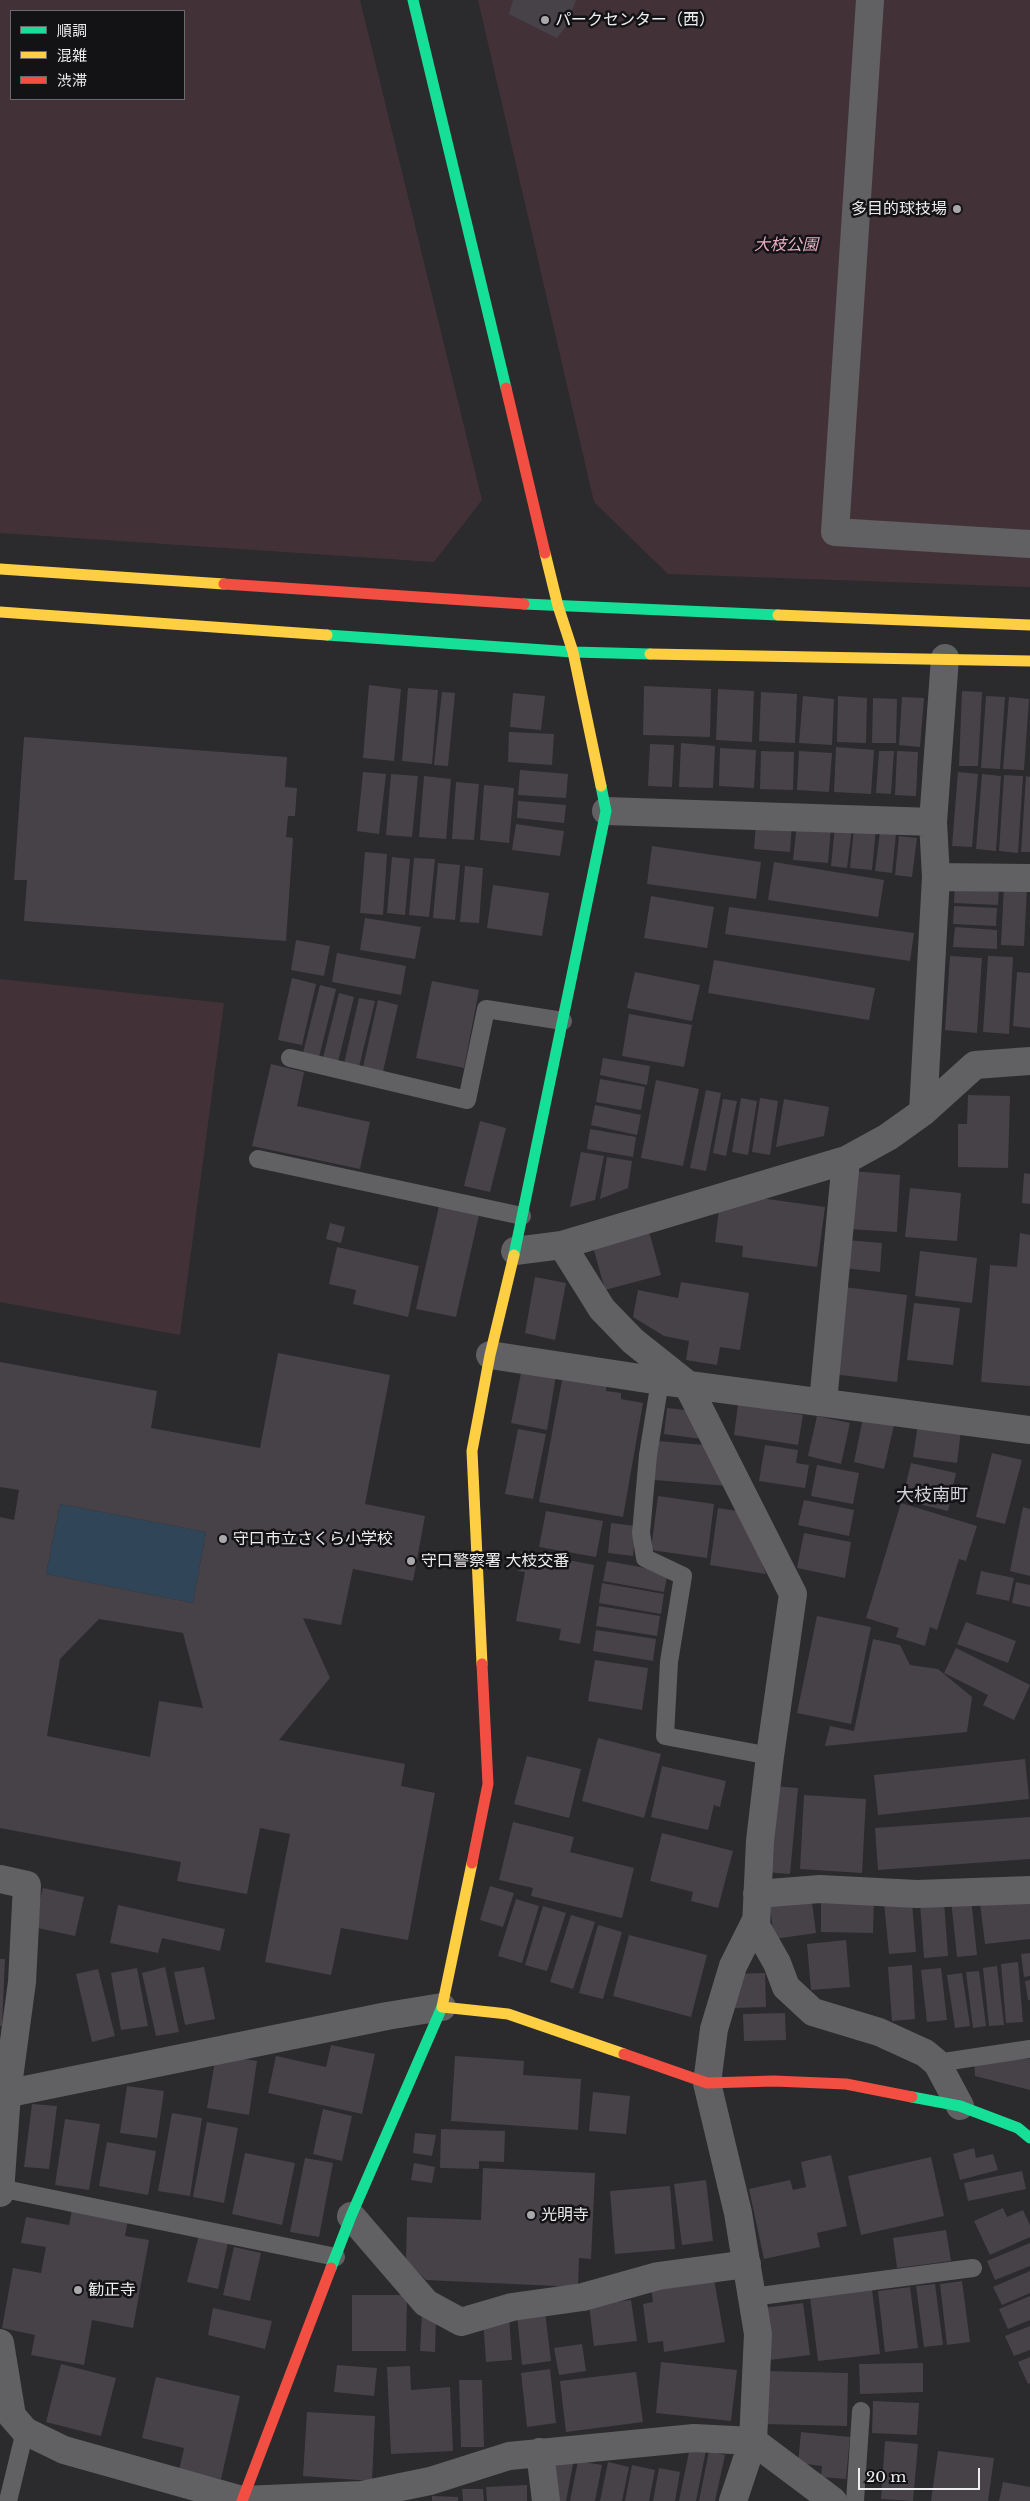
<!DOCTYPE html>
<meta charset="utf-8">
<style>
body{margin:0}
#map{position:relative;width:1030px;height:2501px;overflow:hidden;background:#2b2a2d;font-family:"Libre Baskerville","Noto Sans JP",serif}
canvas{display:block}
.legend{position:absolute;left:10px;top:10px;width:175px;height:90px;box-sizing:border-box;background:#131214;border:1px solid #6a696c;margin:0;padding:6px 9px;list-style:none;font-size:15px;color:#edecef}
.legend li{display:flex;align-items:center;gap:10px;height:25px}
.legend b{width:25px;border:1px solid #6a696c}
.scale{position:absolute;left:858px;top:2468px;width:122px;height:22px;box-sizing:border-box;border:2px solid #edecef;border-top:0;padding-left:6px;font-size:15px;line-height:18px;white-space:nowrap;color:#edecef;-webkit-text-stroke:4px #131214;paint-order:stroke}
</style>
<div id="map">
<canvas width="1030" height="2501"></canvas>
<ul class="legend">
<li><b style="height:6px;background:#16e098"></b>順調</li>
<li><b style="height:6px;background:#ffcf43"></b>混雑</li>
<li><b style="height:6px;background:#f24e42"></b>渋滞</li>
</ul>
<div class="scale">20 m</div>
</div>
<script>
const ctx = document.querySelector('canvas').getContext('2d');
ctx.lineJoin = 'round';
function fillPath(path, color) { ctx.fillStyle = color; ctx.fill(path, 'evenodd'); }
const poly = rows => new Path2D(rows.map(r => 'M' + r).join(''));
function stroke(path, color, width, dash) { ctx.strokeStyle = color; ctx.lineWidth = width; ctx.lineCap = dash ? 'butt' : 'round'; ctx.setLineDash(dash || []); ctx.stroke(path); }
function write(font, color, halo, rows, align = 'center') {
  ctx.font = font + ' "Libre Baskerville","Noto Sans JP",serif'; ctx.lineWidth = 5; ctx.setLineDash([]); ctx.textBaseline = 'middle'; ctx.strokeStyle = halo; ctx.fillStyle = color; for (const [text, x, y, turn = 0] of rows) {
    ctx.save(); ctx.translate(x, y); ctx.rotate((+turn || 0) * Math.PI / 180); ctx.textAlign = isNaN(turn) ? turn : align; if (halo) ctx.strokeText(text, 0, 0); ctx.fillText(text, 0, 0); ctx.restore();
  }
}
fillPath(poly([
 [0,0,360,0,482,500,434,562,0,533],
 [11,11,184,11,184,99,11,99],
 [478,0,1030,0,1030,587,668,574,594,502],
 [0,979,224,1003,180,1335,0,1302]
]), '#423238');
fillPath(poly([
 [60,1504,206,1532,193,1603,46,1574]
]), '#304557');
fillPath(poly([
 [513,0,576,0,566,26,557,38,509,14],
 [369,685,401,689,394,761,363,758],
 [644,686,711,689,710,737,643,735],
 [408,688,438,690,432,764,402,761],
 [718,689,754,691,752,742,716,740],
 [962,691,982,692,978,766,959,766],
 [442,692,455,693,448,766,434,765],
 [761,692,797,694,795,743,759,741],
 [513,693,545,696,541,730,510,727],
 [803,696,834,699,832,745,799,743],
 [838,696,867,698,866,743,837,742],
 [986,696,1005,697,1000,769,981,768],
 [902,697,924,698,920,747,899,745],
 [1009,697,1029,699,1024,770,1003,769],
 [873,698,897,699,896,743,872,743],
 [509,732,554,734,552,765,508,762],
 [24,737,287,757,285,787,297,788,295,816,288,816,286,837,293,838,286,941,24,921,27,880,14,880],
 [681,743,715,746,713,788,679,787],
 [650,744,674,745,672,787,648,786],
 [836,747,874,750,871,794,834,792],
 [720,748,756,750,754,788,719,786],
 [761,751,794,752,793,790,760,789],
 [799,751,832,753,829,792,797,790],
 [879,751,894,751,891,794,876,793],
 [897,751,918,752,916,796,895,795],
 [520,770,568,774,566,798,518,795],
 [363,772,386,774,379,834,357,831],
 [958,772,978,774,972,847,952,846],
 [391,774,418,776,412,837,386,835],
 [982,774,1001,776,996,851,976,849],
 [1004,775,1023,776,1018,853,999,851],
 [424,776,451,779,446,839,419,837],
 [1026,776,1030,777,1030,852,1021,852],
 [456,782,479,784,474,840,452,839],
 [484,785,514,788,509,843,480,840],
 [518,801,566,805,564,823,517,818],
 [756,821,792,823,790,852,754,849],
 [797,823,831,827,828,863,793,860],
 [516,824,564,831,560,856,512,850],
 [835,826,852,828,847,868,831,866],
 [854,828,876,829,872,870,850,868],
 [880,832,896,834,892,873,875,871],
 [899,836,917,838,912,877,895,875],
 [652,846,761,862,756,899,647,884],
 [365,852,387,854,383,915,360,913],
 [392,857,410,859,405,915,387,913],
 [414,858,435,859,429,917,409,915],
 [774,862,884,880,878,917,768,900],
 [438,863,460,865,455,920,433,918],
 [465,866,483,868,479,923,460,922],
 [955,883,999,885,998,905,954,903],
 [493,885,549,893,542,936,487,928],
 [1004,886,1027,887,1024,946,1001,945],
 [651,896,714,907,707,948,644,938],
 [954,906,997,908,996,926,953,924],
 [729,907,914,933,910,961,725,934],
 [365,918,421,927,415,959,360,950],
 [955,927,997,930,997,949,953,947],
 [296,940,330,946,324,976,291,970],
 [337,953,406,966,401,995,332,982],
 [950,956,982,958,977,1033,945,1030],
 [988,956,1013,957,1009,1034,983,1032],
 [714,960,875,988,869,1020,708,993],
 [635,972,700,985,692,1021,627,1008],
 [1017,972,1030,973,1030,1028,1013,1026],
 [292,978,316,984,302,1045,278,1040],
 [432,981,479,990,464,1068,416,1058],
 [320,985,336,989,319,1057,303,1053],
 [339,993,354,997,338,1062,323,1058],
 [359,998,375,1001,359,1067,344,1064],
 [378,1000,398,1005,383,1072,363,1067],
 [629,1014,692,1025,684,1067,622,1056],
 [603,1058,650,1066,647,1085,600,1075],
 [271,1064,304,1072,297,1106,370,1122,360,1169,252,1146],
 [600,1079,645,1087,641,1110,596,1102],
 [656,1080,699,1089,683,1166,641,1158],
 [706,1090,721,1093,706,1171,690,1168],
 [968,1095,1010,1096,1008,1168,958,1167,958,1124,967,1124],
 [741,1098,757,1101,748,1155,732,1152],
 [760,1098,778,1101,770,1155,752,1152],
 [723,1099,737,1101,726,1156,713,1153],
 [784,1099,829,1107,824,1136,776,1147],
 [595,1105,641,1115,637,1135,591,1125],
 [480,1121,506,1128,490,1192,464,1186],
 [590,1129,636,1137,633,1157,587,1149],
 [581,1152,604,1156,595,1200,570,1207],
 [607,1157,632,1161,628,1188,600,1199],
 [852,1171,900,1175,897,1232,849,1229],
 [1024,1173,1030,1174,1030,1204,1022,1203],
 [910,1188,961,1193,957,1241,905,1237],
 [746,1196,825,1207,817,1267,742,1257,743,1246,715,1242,720,1201],
 [439,1206,479,1215,456,1317,416,1309],
 [330,1223,345,1227,341,1243,326,1239],
 [648,1228,661,1275,605,1290,592,1243],
 [1020,1233,1030,1235,1030,1386,981,1382,990,1265,1017,1267],
 [846,1240,882,1243,880,1272,843,1268],
 [337,1247,419,1266,408,1317,353,1304,356,1290,329,1284],
 [920,1251,977,1258,972,1303,915,1296],
 [535,1277,566,1283,555,1340,525,1333],
 [681,1282,749,1293,740,1350,720,1347,717,1365,686,1360,689,1341,664,1336,633,1317,638,1290,678,1298],
 [844,1287,907,1295,897,1382,833,1374],
 [914,1303,960,1308,953,1365,907,1360],
 [278,1353,390,1375,365,1504,425,1516,413,1581,353,1569,341,1625,303,1618,330,1678,279,1740,405,1764,401,1786,435,1793,408,1940,341,1928,331,1975,265,1962,290,1834,260,1828,247,1894,177,1881,181,1862,0,1828,0,1517,14,1520,19,1490,0,1487,0,1362,157,1391,151,1428,260,1448],
 [60,1504,206,1532,193,1603,46,1574],
 [99,1619,183,1633,203,1708,159,1701,150,1757,47,1736,60,1659],
 [522,1368,556,1375,547,1430,511,1423],
 [563,1375,607,1383,606,1391,621,1393,621,1399,643,1403,623,1517,539,1502],
 [738,1404,803,1415,798,1445,734,1435],
 [667,1408,685,1410,702,1439,664,1434],
 [817,1416,850,1423,841,1464,808,1456],
 [863,1418,894,1425,884,1469,854,1462],
 [918,1424,961,1430,957,1463,913,1457],
 [518,1429,546,1434,533,1499,505,1494],
 [657,1441,705,1445,728,1486,654,1480],
 [765,1445,798,1450,796,1463,809,1465,805,1488,759,1481],
 [992,1453,1022,1460,1005,1524,976,1517],
 [911,1463,956,1473,948,1511,902,1500],
 [817,1465,859,1473,853,1504,811,1496],
 [658,1496,714,1504,707,1558,651,1550],
 [804,1500,854,1510,849,1536,798,1525],
 [901,1503,977,1526,966,1561,959,1559,937,1630,930,1627,925,1646,896,1637,899,1628,866,1618],
 [1023,1507,1030,1509,1030,1576,1010,1571],
 [718,1508,744,1512,766,1574,710,1565],
 [546,1511,603,1521,596,1557,539,1547],
 [611,1523,636,1526,633,1556,608,1553],
 [804,1533,851,1542,845,1578,797,1568],
 [521,1551,594,1565,580,1644,559,1640,561,1629,516,1621,525,1572,518,1571],
 [607,1561,668,1572,664,1592,603,1581],
 [981,1571,1014,1578,1009,1601,976,1594],
 [1016,1582,1030,1585,1030,1607,1012,1603],
 [602,1583,664,1594,661,1614,599,1603],
 [599,1606,660,1616,657,1636,596,1626],
 [817,1616,871,1627,851,1724,797,1713],
 [966,1622,1016,1641,1008,1663,957,1644],
 [596,1630,656,1639,653,1661,593,1651],
 [873,1639,900,1645,910,1665,938,1669,972,1697,967,1732,825,1746,830,1726,854,1731],
 [956,1648,1030,1685,1014,1720,983,1705,988,1695,944,1673],
 [595,1660,648,1668,642,1710,588,1701],
 [598,1738,661,1754,644,1818,582,1801],
 [527,1756,581,1769,569,1818,514,1804],
 [1025,1759,1029,1799,878,1815,874,1775],
 [662,1766,726,1781,720,1807,714,1805,708,1830,651,1817],
 [773,1786,798,1788,790,1874,764,1872],
 [804,1795,866,1799,862,1873,800,1869],
 [1030,1817,1030,1859,878,1870,875,1828],
 [513,1822,574,1837,570,1852,634,1868,622,1918,531,1896,533,1888,499,1880],
 [662,1833,733,1851,718,1908,691,1901,693,1892,650,1881],
 [490,1886,514,1893,503,1927,480,1920],
 [43,1888,84,1897,75,1936,33,1927],
 [811,1895,816,1933,774,1939,769,1900],
 [821,1895,874,1896,873,1933,821,1932],
 [1030,1897,1030,1939,985,1944,980,1903],
 [971,1898,977,1955,957,1957,951,1900],
 [516,1899,539,1906,522,1963,498,1956],
 [944,1901,948,1956,924,1958,920,1903],
 [912,1902,916,1952,889,1954,884,1903],
 [118,1905,225,1929,220,1951,162,1938,158,1953,110,1943],
 [543,1906,566,1913,547,1971,525,1965],
 [571,1915,595,1922,573,1989,550,1982],
 [598,1925,622,1932,603,1999,579,1993],
 [629,1935,707,1955,691,2017,613,1996],
 [846,1940,850,1987,811,1990,807,1944],
 [1030,1953,1030,1976,1024,1977,1021,1954],
 [0,1959,5,1959,2,2026,0,2026],
 [1018,1962,1023,2022,1006,2023,1001,1964],
 [912,1965,915,2019,892,2021,888,1967],
 [997,1966,1004,2025,989,2026,983,1968],
 [165,1967,179,2032,156,2036,142,1973],
 [204,1967,215,2019,185,2025,174,1972],
 [137,1968,148,2026,121,2030,111,1973],
 [941,1968,947,2020,927,2022,921,1970],
 [98,1969,115,2036,92,2042,76,1974],
 [979,1971,986,2026,973,2028,966,1972],
 [765,1973,766,2007,733,2008,732,1974],
 [962,1973,970,2026,955,2028,947,1975],
 [1030,1980,1030,2000,1028,2000,1025,1981],
 [785,2013,786,2040,744,2041,743,2014],
 [331,2045,375,2054,362,2114,268,2093,276,2056,326,2067],
 [216,2055,257,2061,249,2115,207,2108],
 [455,2056,524,2061,523,2075,581,2079,578,2130,451,2121],
 [1030,2059,1030,2090,975,2076,974,2060],
 [127,2086,164,2091,157,2138,120,2133],
 [593,2092,630,2096,626,2134,589,2131],
 [32,2104,57,2106,49,2169,24,2167],
 [323,2109,352,2116,342,2161,313,2154],
 [172,2113,202,2118,190,2196,158,2191],
 [65,2119,100,2124,89,2190,55,2185],
 [207,2122,238,2128,224,2203,193,2197],
 [441,2129,505,2131,504,2162,479,2161,479,2169,440,2168],
 [415,2133,436,2135,432,2156,413,2153],
 [107,2142,156,2151,148,2195,99,2186],
 [974,2148,976,2158,993,2154,998,2170,960,2180,953,2154],
 [245,2153,295,2163,282,2225,232,2214],
 [831,2155,847,2226,817,2233,820,2247,764,2259,749,2189,790,2180,793,2190,806,2187,801,2162],
 [931,2157,944,2216,861,2235,848,2176],
 [305,2158,333,2163,319,2237,290,2232],
 [414,2163,435,2167,432,2183,411,2180],
 [483,2168,595,2173,591,2259,579,2258,578,2287,426,2280,406,2260,407,2217,481,2220],
 [1022,2171,1026,2189,968,2201,964,2183],
 [706,2180,713,2241,682,2245,674,2184],
 [670,2186,675,2249,615,2254,610,2191],
 [1003,2208,1007,2217,1023,2210,1030,2225,1030,2237,990,2255,974,2221],
 [72,2210,128,2220,125,2236,149,2240,133,2328,92,2320,84,2365,31,2355,35,2335,2,2328,13,2268,41,2273,46,2247,21,2243,26,2217,69,2225],
 [946,2230,951,2261,897,2268,893,2238],
 [199,2235,228,2242,218,2289,187,2282],
 [1030,2243,1030,2266,995,2280,987,2261],
 [234,2247,261,2253,250,2301,223,2295],
 [1030,2271,1030,2293,1002,2305,993,2287],
 [714,2279,725,2342,664,2352,663,2341,648,2343,643,2304,653,2302,651,2288],
 [962,2281,970,2342,947,2345,940,2284],
 [935,2284,943,2345,924,2347,916,2286],
 [910,2287,918,2348,885,2352,878,2291],
 [872,2289,880,2354,818,2361,810,2297],
 [352,2295,407,2295,406,2351,352,2351],
 [1030,2296,1030,2320,1008,2329,999,2309],
 [631,2300,637,2341,594,2346,589,2305],
 [803,2303,810,2355,770,2360,763,2308],
 [213,2308,272,2321,265,2349,208,2335],
 [422,2312,436,2313,435,2352,420,2351],
 [545,2312,551,2361,522,2365,517,2315],
 [509,2316,512,2360,486,2362,483,2318],
 [1030,2326,1030,2350,1014,2356,1005,2336],
 [582,2344,586,2371,559,2375,554,2348],
 [1030,2357,1030,2383,1028,2384,1018,2362],
 [661,2362,737,2370,731,2421,656,2413],
 [923,2363,923,2392,860,2394,859,2364],
 [61,2364,116,2378,101,2436,46,2422],
 [337,2365,377,2368,374,2396,334,2392],
 [410,2366,411,2390,450,2387,453,2451,391,2454,387,2367],
 [550,2369,556,2423,527,2427,521,2373],
 [764,2371,848,2373,847,2426,763,2424],
 [636,2372,643,2422,566,2432,560,2381],
 [156,2377,240,2396,221,2479,179,2470,184,2448,142,2438],
 [459,2380,482,2380,484,2447,461,2447],
 [873,2401,919,2403,917,2435,872,2433],
 [307,2412,375,2416,372,2481,303,2476],
 [801,2432,850,2437,846,2479,821,2477,822,2466,798,2463],
 [885,2441,918,2444,913,2501,881,2499],
 [690,2447,706,2450,696,2501,679,2501],
 [709,2451,725,2455,715,2501,699,2501],
 [938,2451,994,2458,988,2501,931,2501],
 [551,2454,574,2459,566,2501,550,2501],
 [578,2461,602,2465,595,2501,570,2501],
 [608,2462,629,2467,622,2501,600,2501],
 [632,2465,655,2470,649,2501,625,2501],
 [659,2468,680,2472,675,2501,653,2501],
 [1003,2482,1030,2487,1030,2501,999,2501],
 [527,2485,527,2501,487,2501,486,2487],
 [462,2489,483,2489,484,2501,463,2501],
 [432,2496,458,2497,458,2501,432,2501]
]), '#474248');
stroke(poly([
 [290,1058,467,1100,486,1009,563,1021],
 [258,1159,522,1216],
 [660,1381,648,1455,641,1533,645,1558,683,1576,669,1662,665,1736,770,1756],
 [937,2063,1030,2049],
 [0,2188,336,2257],
 [752,2297,973,2268],
 [8,2501,25,2431],
 [855,2501,861,2411]
]), '#616063', 18);
stroke(poly([
 [870,0,835,532,1030,544],
 [606,811,933,822],
 [936,877,1030,878],
 [923,1112,936,877,933,822,945,658],
 [562,1245,602,1309,633,1341,687,1384,793,1594,770,1756,760,1841,756,1926,777,1963,786,1987,813,2012,879,2032,925,2053,937,2063,960,2106],
 [515,1251,562,1245,846,1160,888,1137,923,1112,975,1065,1030,1061],
 [490,1355,660,1381,1030,1430],
 [823,1402,846,1160],
 [0,1879,27,1885,22,1982,7,2093,0,2193],
 [757,1894,820,1889,917,1894,1030,1890],
 [0,2095,387,2016,442,2007],
 [351,2216,426,2303,461,2322,512,2307,583,2297,658,2276,747,2264],
 [0,2343,12,2416,25,2431,64,2450,242,2500,362,2495,430,2481,509,2456,694,2438,753,2441,833,2501],
 [540,2452,546,2501],
 [733,2501,753,2441,758,2334,738,2213,707,2083,714,2029,733,1966,756,1920]
]), '#616063', 28);
stroke(poly([
 [413,0,506,388],
 [524,604,778,615],
 [327,635,573,652,650,654],
 [514,1255,606,811,601,786],
 [912,2097,960,2106,1018,2128,1030,2138],
 [331,2268,351,2216,442,2007]
]), '#16e098', 11);
stroke(poly([
 [545,553,558,606,573,652,601,786],
 [0,569,224,584],
 [0,612,327,635],
 [778,615,1030,625],
 [650,654,1030,661],
 [482,1664,472,1451,490,1355,514,1255],
 [472,1863,442,2007,508,2014,624,2054]
]), '#ffcf43', 11);
stroke(poly([
 [506,388,545,553],
 [224,584,524,604],
 [472,1863,488,1784,482,1664],
 [624,2054,707,2083,774,2081,846,2084,912,2097],
 [242,2501,331,2268]
]), '#f24e42', 11);
for (const [x, y, r, color] of [
 [545,20,5,"#a9a8ab"],
 [957,209,5,"#a9a8ab"],
 [223,1539,5,"#a9a8ab"],
 [411,1561,5,"#a9a8ab"],
 [531,2215,5,"#a9a8ab"],
 [78,2290,5,"#a9a8ab"]
]) { const dot = new Path2D(); dot.arc(x, y, r, 0, 2 * Math.PI); ctx.fillStyle = color; ctx.fill(dot); stroke(dot, '#131214', 2); }
write('16px', '#edecef', '#131214', [
 ["パークセンター（西）",555,20],
 ["多目的球技場",947,209,"right"],
 ["守口市立さくら小学校",233,1539],
 ["守口警察署 大枝交番",421,1561],
 ["光明寺",541,2215],
 ["勧正寺",88,2290]
], 'left');
write('italic 16px', '#e8adc3', '#131214', [
 ["大枝公園",786,245]
]);
write('18px', '#d1cfd7', '#131214', [
 ["大枝南町",932,1496]
]);
</script>
